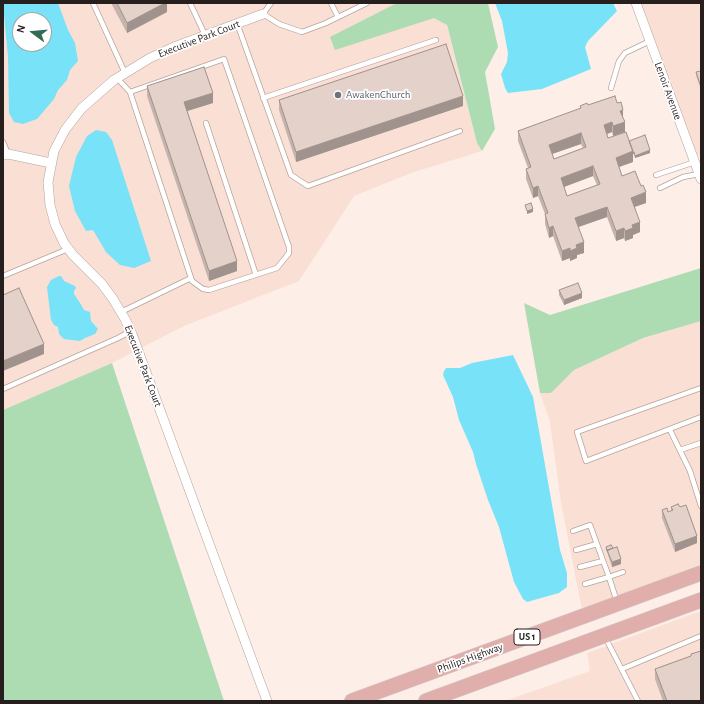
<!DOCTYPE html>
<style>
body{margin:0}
#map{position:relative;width:704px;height:704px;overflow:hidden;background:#fdeee8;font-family:"Alegreya Sans",sans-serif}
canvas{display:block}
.frame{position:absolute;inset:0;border:4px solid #261f1d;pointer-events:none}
.north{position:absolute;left:12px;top:12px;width:40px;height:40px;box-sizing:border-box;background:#fff;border:1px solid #a8a5a5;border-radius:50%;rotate:286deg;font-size:11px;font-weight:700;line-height:16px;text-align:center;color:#261f1d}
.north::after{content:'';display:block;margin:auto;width:14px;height:18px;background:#326c54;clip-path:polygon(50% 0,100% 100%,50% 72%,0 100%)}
</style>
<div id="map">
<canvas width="704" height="704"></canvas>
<div class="frame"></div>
<div class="north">N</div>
</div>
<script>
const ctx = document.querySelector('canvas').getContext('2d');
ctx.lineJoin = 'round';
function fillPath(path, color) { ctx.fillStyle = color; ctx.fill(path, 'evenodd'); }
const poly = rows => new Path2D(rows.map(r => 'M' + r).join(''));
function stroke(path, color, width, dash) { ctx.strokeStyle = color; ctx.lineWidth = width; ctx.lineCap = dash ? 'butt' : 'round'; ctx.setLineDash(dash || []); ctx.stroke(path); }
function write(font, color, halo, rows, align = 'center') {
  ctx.font = font + ' "Alegreya Sans",sans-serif'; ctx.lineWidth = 3.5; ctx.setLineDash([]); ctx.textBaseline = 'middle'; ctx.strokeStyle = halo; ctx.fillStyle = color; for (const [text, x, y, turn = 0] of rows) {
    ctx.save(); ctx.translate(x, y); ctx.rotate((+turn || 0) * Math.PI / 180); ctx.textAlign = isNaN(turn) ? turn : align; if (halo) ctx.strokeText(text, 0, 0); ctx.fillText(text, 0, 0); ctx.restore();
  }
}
fillPath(poly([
 [3,3,441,3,477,143,482,151,411,173,354,196,299,281,184,326,112,363,3,410],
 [20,20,44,20,44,44,20,44],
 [641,3,701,3,701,157,697,154],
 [701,321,701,564,582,610,561,503,550,422,540,393,551,393,574,370,643,338],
 [701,611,701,701,505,701,590,671,587,653]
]), '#fadfd4');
fillPath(poly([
 [397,3,488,3,498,47,485,72,495,129,482,151,477,143,447,25,434,18,335,50,330,37],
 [701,268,701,321,643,338,574,370,551,393,540,393,524,303,550,315],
 [112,363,224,701,3,701,3,410]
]), '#addcb2');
fillPath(poly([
 [3,3,58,3,68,30,75,43,78,61,70,70,67,80,58,90,54,99,43,112,37,119,23,124,14,122,9,113,8,57],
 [20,20,44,20,44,44,20,44],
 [495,3,613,3,617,11,588,41,585,47,591,69,542,89,508,93,505,88,501,74,507,62,508,53,502,21],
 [96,130,106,132,112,140,151,261,134,268,120,265,106,252,93,230,86,231,75,211,69,186,76,157,87,136],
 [59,276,61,276,64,281,75,286,76,288,74,291,74,294,82,306,84,310,90,312,91,321,98,329,95,334,85,338,80,341,64,339,59,334,58,327,54,325,51,320,47,287,51,280],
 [513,355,533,397,560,550,567,573,567,587,559,593,527,602,523,599,514,582,499,527,488,500,476,464,473,452,459,420,453,397,443,375,444,371,446,368,460,368,472,363]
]), '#77e2f8');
const lane = poly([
 [93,3,125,73],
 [190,3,205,35],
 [271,3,263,14,279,24,302,32,326,23,367,3],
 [331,3,338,17],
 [237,23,291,175,308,186,460,131],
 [117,78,130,92,224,59,289,247,289,253,277,268,209,290,203,289,192,281,130,92],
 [611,88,619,61,625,53,650,41],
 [263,98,436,40],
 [206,123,256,275],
 [3,142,8,154],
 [656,175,695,162],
 [660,188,683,177,699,174],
 [3,276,68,249],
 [121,312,191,278],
 [701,388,577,432,586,461,701,417],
 [3,389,118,338,131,331],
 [670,430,690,471,701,506],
 [680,450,701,443],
 [573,531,590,525,609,577,623,572],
 [576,550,597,544],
 [580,567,603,561],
 [585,584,609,577,617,602],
 [605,637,638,701],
 [622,669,701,636]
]);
const street = poly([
 [636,3,701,179],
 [263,14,174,47,150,58,114,80,81,109,65,130,54,151,48,182,50,205,55,224,64,243,73,255,102,284,113,299,125,319,132,334,267,701],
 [3,155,8,154,51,163]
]);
const primary = poly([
 [352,701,701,573],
 [426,701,701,600]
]);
stroke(lane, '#b6a49c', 6);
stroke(street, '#b6a49c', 10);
stroke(primary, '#d4d2d2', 16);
stroke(lane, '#fff', 4.5);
stroke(street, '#fff', 9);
stroke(primary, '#e1afab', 15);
fillPath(poly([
 [111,3,167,3,167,12,127,33],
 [701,71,700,87,696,75,696,72],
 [147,86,213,103,187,111,237,271,209,281,147,96],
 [615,96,613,136,612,132,607,134,608,138,629,143,629,141,650,153,635,158,634,154,633,154,633,162,619,167,622,176,646,203,635,207,640,232,633,235,633,238,625,241,624,238,616,241,607,217,579,227,584,253,577,255,577,258,570,261,570,258,562,261,553,236,549,238,545,224,545,214,538,196,533,198,526,179,526,169,528,168,518,141,518,131,580,109,580,106,588,105],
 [581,144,583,148,554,159,552,154],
 [593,176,597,185,567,196,564,187],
 [279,100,463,106,296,162,279,110],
 [559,290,582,298,564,305,559,295],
 [671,507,697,543,675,552,662,518,662,510,668,512,671,511],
 [606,547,613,548,621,564,612,567,606,549],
 [701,651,701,701,663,701,655,679,655,669,691,656,691,654]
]), '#c4b4ad');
fillPath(poly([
 [165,3,167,3,167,12,127,33,127,23],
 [213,93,213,103,184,112,184,102],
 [463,96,463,106,296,162,296,152],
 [623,110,623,120,620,111],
 [612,122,612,132,604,135,604,125],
 [625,122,625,132,613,136,613,126],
 [581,133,581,144,549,155,549,145],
 [650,150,650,153,635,158,635,156],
 [633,151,634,152,634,154,633,154,633,162,616,168,616,158],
 [593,166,593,176,561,188,561,178],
 [538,186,538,196,533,198,533,188],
 [646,192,646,203,631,208,631,198],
 [607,207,607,217,575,228,575,218],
 [533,209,533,212,527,214,527,211],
 [640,222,640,232,633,235,633,238,625,241,625,231,632,225],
 [553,226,553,236,549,238,549,228],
 [624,228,624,238,616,241,616,231],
 [584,242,584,253,577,255,577,258,570,261,570,251,576,245],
 [570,248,570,258,562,261,562,251],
 [237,261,237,271,209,281,209,271],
 [582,293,582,298,564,305,564,300],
 [44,344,44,354,3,371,3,361],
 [697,536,697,543,675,552,675,544],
 [621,559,621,564,612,567,612,562]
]), '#a0928d');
const building = poly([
 [117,3,165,3,127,23,117,3],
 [446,44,463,96,296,152,279,100,446,44],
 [204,67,213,93,184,102,237,261,209,271,147,86,204,67],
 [701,71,701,84,700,84,696,72,701,71],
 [615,96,617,103,621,102,623,110,620,111,625,122,613,126,612,122,604,125,608,138,626,132,633,151,616,158,622,176,635,171,641,186,643,185,646,192,631,198,640,222,632,225,633,228,625,231,624,228,616,231,607,207,575,218,584,242,576,245,577,248,570,251,570,248,562,251,553,226,549,228,545,214,548,213,538,186,533,188,526,169,531,167,518,131,581,108,580,106,587,103,588,105,615,96],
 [581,133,586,147,554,159,549,145,581,133],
 [593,166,600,184,567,196,561,178,593,166],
 [645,135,650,150,635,156,634,152,633,152,629,141,645,135],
 [531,203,533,209,527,211,525,205,531,203],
 [578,283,582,293,564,300,559,290,578,283],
 [19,288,44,344,3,361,3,295,19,288],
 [678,504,680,507,686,505,697,536,675,544,662,510,667,508,668,512,673,510,671,507,678,504],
 [611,545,613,548,607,551,606,547,611,545],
 [617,547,621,559,612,562,607,550,617,547],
 [701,651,701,701,667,701,655,669,691,656,691,654,701,651]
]);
fillPath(building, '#e4d1c9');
stroke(building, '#a0928d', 1);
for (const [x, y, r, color] of [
 [338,95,4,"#6b7280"]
]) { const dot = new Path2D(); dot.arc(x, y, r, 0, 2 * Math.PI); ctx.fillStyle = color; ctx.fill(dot); stroke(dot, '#fff', 1.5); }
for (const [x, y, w] of [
 [527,637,26]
]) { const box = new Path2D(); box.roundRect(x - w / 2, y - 8, w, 16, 3); ctx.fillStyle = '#fff'; ctx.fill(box); stroke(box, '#261f1d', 1); }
write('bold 10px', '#261f1d', null, [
 ["US 1",527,637]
]);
write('11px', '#261f1d', '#fff', [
 ["Executive Park Court",199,39,-21],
 ["Lenoir Avenue",668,91,70],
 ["Executive Park Court",143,366,69],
 ["Philips Highway",470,658,-20]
]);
write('11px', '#5b616d', '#fff', [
 ["AwakenChurch",346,95]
], 'left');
</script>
